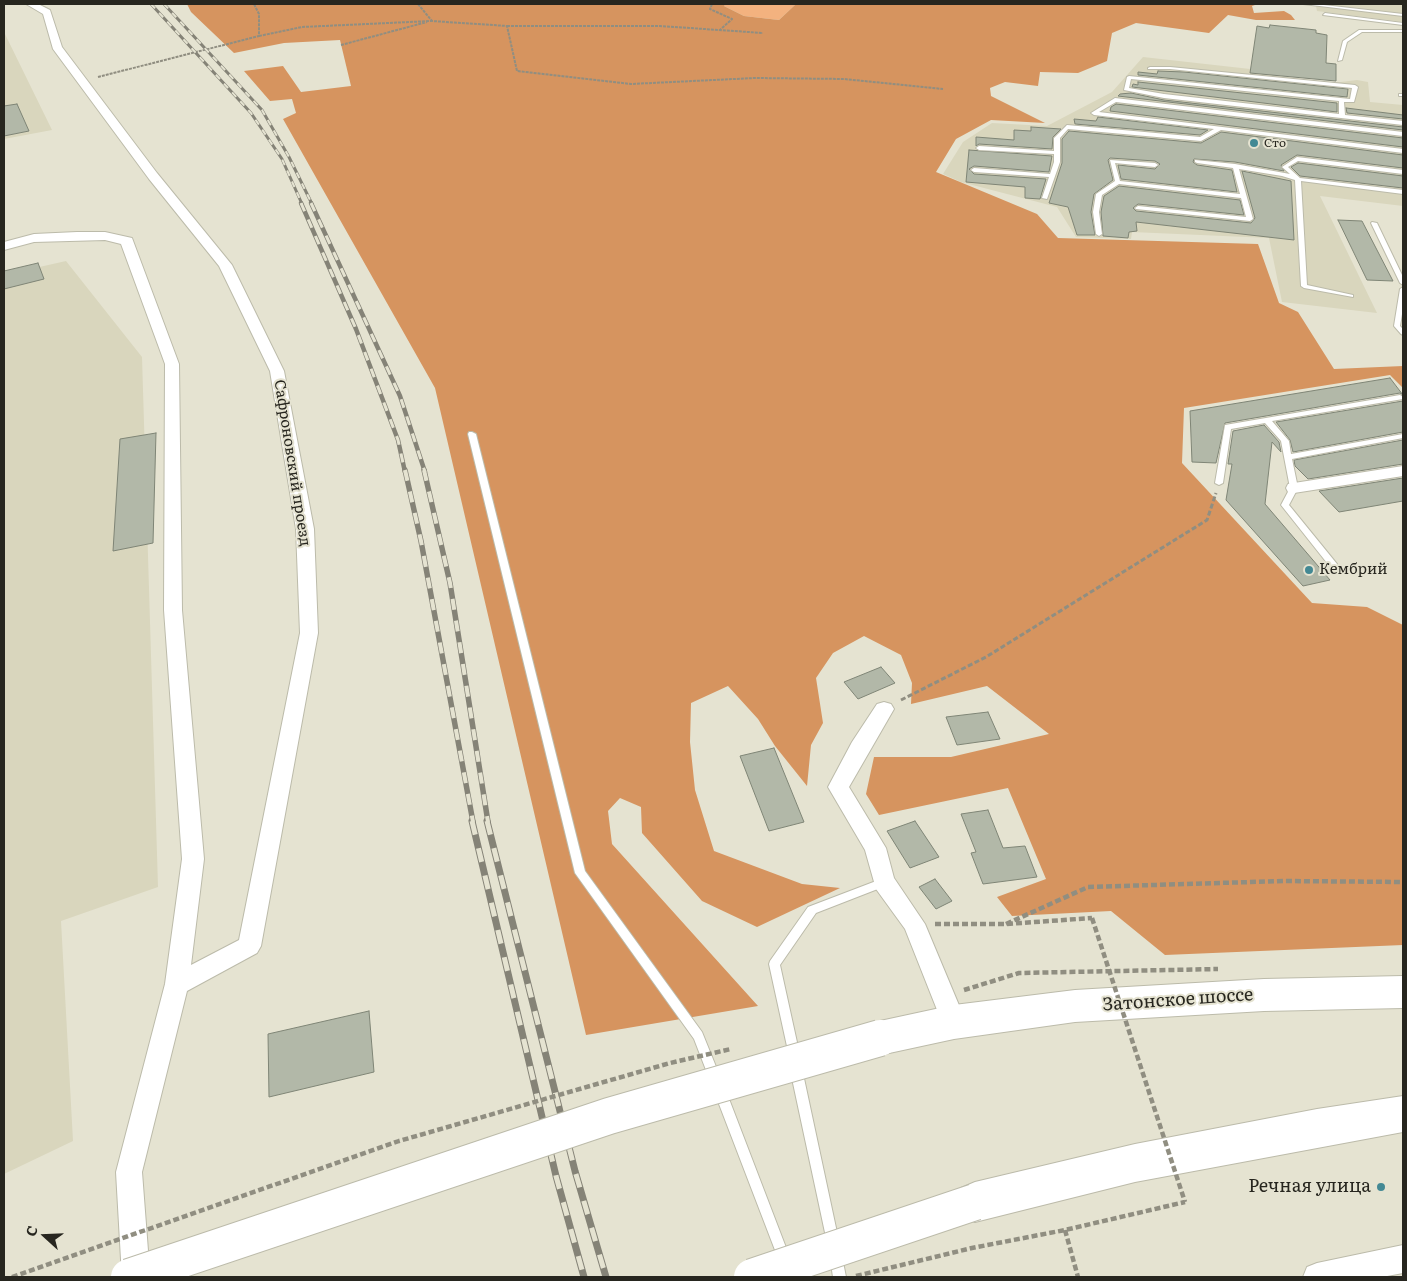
<!DOCTYPE html>
<meta charset="utf-8">
<style>
body{margin:0}
#map{position:relative;width:1407px;height:1281px;overflow:hidden;background:#e5e3d1;font-family:Literata,serif}
canvas{display:block}
.frame{position:absolute;inset:0;border:5px solid #27261f;pointer-events:none}
.north{position:absolute;left:20px;top:1211px;width:50px;height:50px;-webkit-text-stroke:4px #e5e3d1;paint-order:stroke;rotate:290deg;font-size:14px;font-weight:700;line-height:20px;text-align:center;color:#27261f}
.north::after{content:'';display:block;margin:auto;width:18px;height:22px;background:#27261f;clip-path:polygon(50% 0,100% 100%,50% 72%,0 100%)}
</style>
<div id="map">
<canvas width="1407" height="1281"></canvas>
<div class="frame"></div>
<div class="north">С</div>
</div>
<script>
const ctx = document.querySelector('canvas').getContext('2d');
ctx.lineJoin = 'round';
function fillPath(path, color) { ctx.fillStyle = color; ctx.fill(path, 'evenodd'); }
const poly = rows => new Path2D(rows.map(r => 'M' + r).join(''));
function stroke(path, color, width, dash) { ctx.strokeStyle = color; ctx.lineWidth = width; ctx.lineCap = dash ? 'butt' : 'round'; ctx.setLineDash(dash || []); ctx.stroke(path); }
function write(font, color, halo, rows, align = 'center') {
  ctx.font = font + ' Literata,serif'; ctx.lineWidth = 4; ctx.setLineDash([]); ctx.textBaseline = 'middle'; ctx.strokeStyle = halo; ctx.fillStyle = color; for (const [text, x, y, turn = 0] of rows) {
    ctx.save(); ctx.translate(x, y); ctx.rotate((+turn || 0) * Math.PI / 180); ctx.textAlign = isNaN(turn) ? turn : align; if (halo) ctx.strokeText(text, 0, 0); ctx.fillText(text, 0, 0); ctx.restore();
  }
}
fillPath(poly([
 [1295,4,1403,4,1403,22,1317,11,1316,6],
 [4,32,52,130,4,139],
 [1143,57,1277,72,1280,76,1333,83,1357,80,1368,82,1370,102,1403,105,1403,206,1320,196,1377,313,1282,302,1269,238,1132,232,1131,239,1076,237,1057,207,961,182,943,174,963,142,992,123,1047,126,1112,92],
 [66,261,142,357,158,887,61,921,73,1141,4,1174,4,275]
]), '#d9d6bd');
fillPath(poly([
 [726,4,796,4,779,20,744,16,724,6]
]), '#f3b27f');
fillPath(poly([
 [187,4,726,4,724,6,744,16,779,20,796,4,1258,4,1252,6,1254,13,1284,11,1291,15,1295,20,1256,20,1228,15,1209,33,1136,23,1112,33,1107,61,1078,73,1040,72,1038,86,1005,82,990,88,991,96,1045,123,991,120,956,139,936,172,1037,214,1058,238,1258,244,1279,303,1298,312,1334,369,1403,366,1403,388,1390,375,1184,408,1182,463,1312,603,1367,607,1403,625,1403,945,1165,955,1111,911,1012,916,997,897,1046,879,1008,788,879,815,866,794,874,757,951,757,1049,734,987,686,911,704,912,683,901,655,864,636,833,653,816,678,823,723,811,745,807,786,775,746,758,719,728,686,691,703,690,742,695,790,714,851,802,884,840,888,757,927,702,901,642,833,641,807,620,798,608,811,612,844,758,1006,586,1035,435,388,283,119,296,113,292,99,270,101,244,71,283,66,301,92,351,86,340,40,284,43,234,53,191,12]
]), '#d6945f');
const building = poly([
 [1270,25,1316,30,1316,33,1327,35,1326,63,1336,64,1336,81,1250,73,1257,26,1269,28,1270,25],
 [1158,71,1184,72,1348,89,1347,97,1138,75,1138,72,1157,74,1158,71],
 [1138,82,1337,103,1337,112,1132,87,1133,84,1138,85,1138,82],
 [1131,93,1164,100,1403,127,1403,130,1118,96,1120,94,1131,93],
 [17,104,29,131,4,136,4,106,17,104],
 [1116,104,1403,138,1403,147,1110,111,1111,107,1116,104],
 [1346,108,1403,115,1403,119,1347,113,1346,108],
 [1098,117,1208,130,1200,135,1075,124,1074,119,1096,121,1098,117],
 [1031,127,1061,129,1053,137,1052,149,979,144,976,146,976,137,1014,140,1014,130,1031,131,1031,127],
 [1069,131,1201,143,1221,132,1403,155,1403,168,1297,155,1281,165,1284,171,1235,162,1194,159,1193,162,1197,165,1232,170,1237,192,1121,179,1118,165,1155,169,1160,164,1155,161,1110,158,1108,160,1113,180,1094,194,1091,212,1095,235,1077,235,1068,207,1049,203,1062,163,1062,139,1069,131],
 [969,150,1052,156,1049,172,974,166,969,169,974,174,1046,179,1040,199,1025,198,1025,187,966,182,969,150],
 [1298,163,1403,176,1403,188,1300,176,1291,167,1298,163],
 [1242,171,1291,181,1294,240,1136,222,1137,231,1129,232,1128,238,1103,236,1101,212,1104,196,1119,186,1240,200,1244,215,1138,204,1133,208,1136,211,1251,223,1255,218,1242,171],
 [1338,220,1362,221,1393,281,1367,280,1338,220],
 [38,263,44,279,4,289,4,271,38,263],
 [1390,378,1403,395,1400,393,1225,423,1216,463,1192,462,1190,411,1390,378],
 [1403,401,1403,432,1293,452,1290,440,1276,422,1403,401],
 [1264,425,1279,442,1281,452,1272,442,1265,504,1330,580,1303,586,1226,500,1232,464,1228,464,1233,431,1264,425],
 [156,433,153,543,113,551,120,439,156,433],
 [1403,440,1403,464,1308,479,1295,466,1294,460,1403,440],
 [1403,478,1403,501,1339,512,1319,491,1403,478],
 [881,667,895,683,858,699,844,682,881,667],
 [988,712,1000,739,957,745,946,717,988,712],
 [774,748,804,822,769,831,740,756,774,748],
 [988,810,1003,848,1025,846,1037,877,983,884,971,853,976,852,961,814,988,810],
 [915,821,939,857,910,868,887,831,915,821],
 [935,879,952,901,936,909,919,887,935,879],
 [369,1011,374,1072,269,1097,268,1034,369,1011]
]);
fillPath(building, '#b2b8a8');
stroke(building, '#7f8576', 1);
const lane = poly([
 [1303,4,1315,4,1403,14,1403,16,1303,4],
 [1325,13,1403,23,1403,25,1323,15,1325,13],
 [1359,30,1403,30,1403,32,1362,32,1347,42,1342,60,1338,61,1343,41,1359,30],
 [1150,67,1170,67,1355,85,1358,87,1354,102,1344,102,1345,115,1403,121,1403,125,1164,98,1124,90,1127,77,1129,76,1350,99,1352,88,1170,69,1148,69,1148,68,1150,67],
 [1131,79,1339,101,1339,114,1164,94,1129,88,1131,79],
 [1399,94,1403,94,1403,96,1399,96,1399,94],
 [1115,98,1403,132,1403,136,1116,102,1099,112,1403,149,1403,153,1221,130,1201,141,1068,129,1060,138,1060,162,1047,199,1042,198,1049,177,974,172,971,170,974,168,1050,174,1054,162,1054,154,979,150,976,148,979,146,1054,151,1054,138,1067,125,1200,137,1214,129,1094,115,1091,113,1115,98],
 [1297,157,1403,170,1403,174,1298,161,1288,167,1300,178,1403,190,1403,194,1301,181,1307,285,1353,295,1353,297,1304,288,1301,286,1295,180,1282,176,1239,169,1253,219,1250,221,1136,209,1135,208,1138,206,1246,217,1241,198,1119,184,1102,195,1099,212,1102,234,1099,236,1096,234,1093,212,1096,194,1115,181,1110,160,1155,163,1158,165,1155,167,1115,163,1120,181,1240,194,1233,168,1197,163,1195,162,1195,160,1235,164,1290,174,1282,167,1297,157],
 [1372,222,1377,223,1403,277,1403,285,1400,283,1371,223,1372,222],
 [1403,287,1403,308,1400,326,1403,329,1403,335,1401,334,1394,326,1400,289,1403,287],
 [1400,395,1403,397,1403,399,1272,421,1289,441,1291,454,1403,434,1403,438,1292,459,1298,488,1289,505,1337,564,1338,566,1337,568,1331,568,1281,505,1290,488,1281,441,1265,423,1231,429,1223,483,1219,485,1215,483,1225,425,1400,395],
 [469,432,472,432,476,434,585,871,702,1032,721,1079,719,1083,715,1085,711,1083,694,1039,575,873,468,434,469,432],
 [884,878,888,879,889,882,888,885,816,913,780,965,800,1056,798,1060,794,1061,790,1060,769,964,770,961,808,907,884,878],
 [796,1063,800,1065,802,1069,839,1242,838,1247,833,1248,828,1247,827,1242,790,1069,792,1065,796,1063],
 [720,1085,724,1087,726,1091,790,1258,789,1263,784,1264,779,1263,778,1258,714,1091,716,1087,720,1085],
 [836,1251,841,1252,846,1277,833,1277,830,1257,831,1252,836,1251]
]);
const street = poly([
 [26,4,38,4,50,10,62,47,157,173,232,265,284,371,314,529,318,633,261,946,257,953,187,991,142,1172,150,1277,122,1277,116,1172,165,984,182,859,164,610,165,364,121,244,105,240,34,242,4,250,4,242,34,234,77,232,105,232,132,238,179,364,182,610,204,859,191,965,239,940,300,633,296,529,270,371,219,266,149,179,53,49,43,14,26,4],
 [1403,466,1403,476,1294,493,1288,492,1286,488,1288,484,1294,483,1403,466],
 [884,702,891,704,894,709,849,787,886,848,894,878,925,924,966,1022,963,1030,954,1033,945,1030,905,929,876,889,865,850,828,787,852,742,877,704,884,702],
 [1403,1245,1403,1273,1382,1277,1303,1277,1307,1267,1317,1263,1403,1245]
]);
const primary = poly([
 [1403,976,1403,1008,1264,1011,1075,1022,954,1039,880,1055,867,1050,862,1038,867,1026,880,1021,954,1005,1075,990,1264,979,1403,976],
 [1403,1096,1403,1132,1135,1182,975,1222,961,1216,955,1202,961,1188,975,1182,1135,1144,1317,1109,1403,1096]
]);
stroke(lane, '#bcbbaa', 2);
stroke(street, '#bcbbaa', 2);
stroke(primary, '#bcbbaa', 2);
stroke(poly([
 [418,4,432,21,507,26,517,71,631,84,755,78,844,79,943,89],
 [712,4,710,9,732,19,720,30],
 [507,26,660,26,763,33],
 [259,36,302,27,431,21],
 [341,45,427,22],
 [98,77,259,36,259,14,254,4]
]), '#908e81', 2, [3, 1]);
stroke(poly([
 [901,700,986,657,1207,520,1216,493]
]), '#908e81', 3, [5, 2.5]);
stroke(poly([
 [935,924,1006,924,1092,918],
 [1006,924,1088,887,1284,881,1403,882],
 [964,990,1019,973,1218,969],
 [1065,1230,1078,1277],
 [856,1276,972,1248,1065,1230,1185,1202]
]), '#908e81', 4.5, [6, 3]);
fillPath(lane, '#fff');
fillPath(street, '#fff');
fillPath(primary, '#fff');
const railFar3 = poly([
 [151,4,251,113,282,159,302,204],
 [164,4,262,110,289,157,312,204]
]);
const railFar2 = poly([
 [301,203,356,329,398,440,405,472],
 [311,203,400,396,425,472]
]);
const railFar1 = poly([
 [405,470,421,541,473,822],
 [424,470,450,583,488,822]
]);
const rail = poly([
 [472,821,556,1176,584,1277],
 [487,821,575,1171,606,1277]
]);
stroke(railFar3, '#858377', 3);
stroke(railFar2, '#858377', 4.5);
stroke(railFar1, '#858377', 5.5);
stroke(rail, '#858377', 7);
stroke(railFar3, '#e5e3d1', 2, [6]);
stroke(railFar2, '#e5e3d1', 3, [9]);
stroke(railFar1, '#e5e3d1', 4, [11]);
stroke(rail, '#e5e3d1', 5, [14]);
const primaryBridge = poly([
 [129,1277,609,1116,880,1038],
 [752,1277,975,1202]
]);
stroke(primaryBridge, '#bcbbaa', 38, []);
stroke(poly([
 [1092,918,1185,1202],
 [12,1277,399,1141,670,1063,731,1049]
]), '#908e81', 4.5, [6, 3]);
stroke(primaryBridge, '#fff', 36);
for (const [x, y, r, color] of [
 [1254,143,5,"#438994"],
 [1309,570,5,"#438994"],
 [1381,1187,5,"#438994"]
]) { const dot = new Path2D(); dot.arc(x, y, r, 0, 2 * Math.PI); ctx.fillStyle = color; ctx.fill(dot); stroke(dot, '#e5e3d1', 2); }
write('12px', '#27261f', '#e5e3d1', [
 ["Сто",1264,143]
], 'left');
write('15px', '#27261f', '#e5e3d1', [
 ["Сафроновский проезд",292,463,81]
]);
write('15px', '#27261f', '#e5e3d1', [
 ["Кембрий",1319,570]
], 'left');
write('18px', '#27261f', '#e5e3d1', [
 ["Затонское шоссе",1178,1000,-4]
]);
write('18px', '#27261f', '#e5e3d1', [
 ["Речная улица",1371,1187]
], 'right');
</script>
